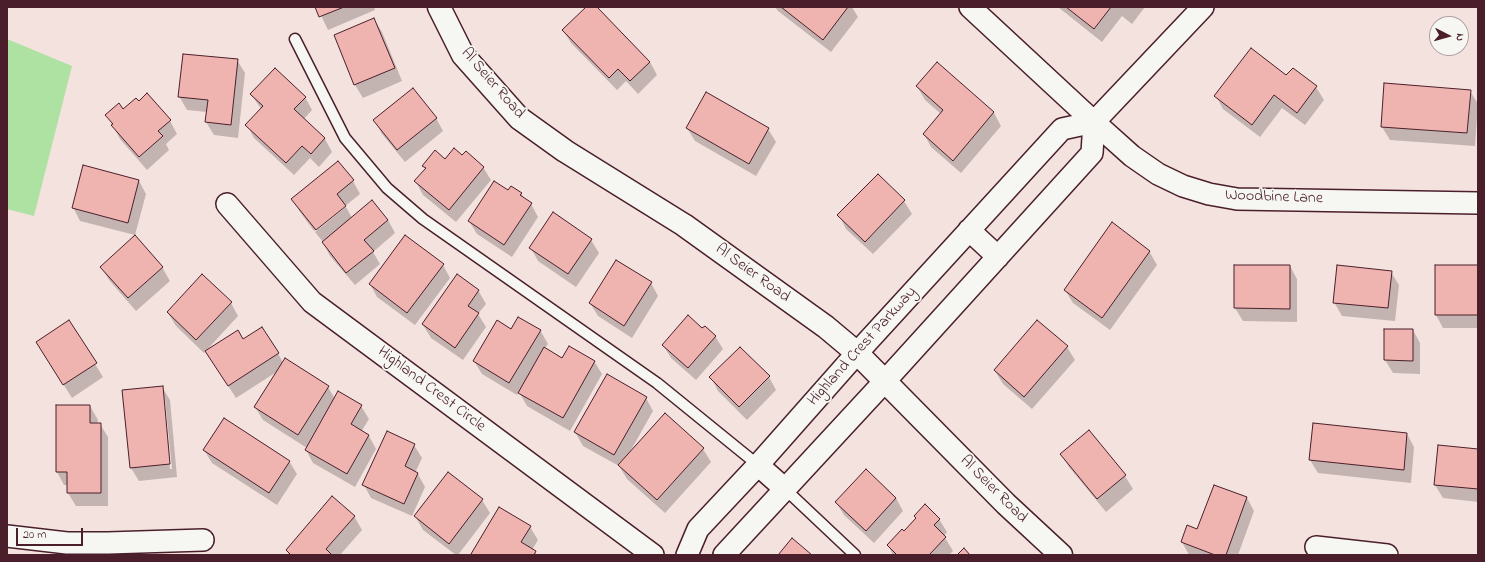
<!DOCTYPE html>
<style>
body{margin:0}
#map{position:relative;width:1485px;height:562px;overflow:hidden;background:#f4e2de;font-family:"Indie Flower",sans-serif}
canvas{display:block}
.frame{position:absolute;inset:0;border:8px solid #4a1f2b;pointer-events:none}
.north{position:absolute;left:1429px;top:16px;width:40px;height:40px;box-sizing:border-box;background:#f6f6f2;border:1px solid #b1a0a2;border-radius:50%;rotate:96deg;font-size:11px;font-weight:700;line-height:16px;text-align:center;color:#4a1f2b}
.north::after{content:'';display:block;margin:auto;width:14px;height:18px;background:#4a1f2b;clip-path:polygon(50% 0,100% 100%,50% 72%,0 100%)}
.scale{position:absolute;left:16px;top:528px;width:67px;height:18px;box-sizing:border-box;border:2px solid #4a1f2b;border-top:0;padding-left:5px;font-size:12px;line-height:14px;white-space:nowrap;color:#4a1f2b;-webkit-text-stroke:3px #f6f6f2;paint-order:stroke}
</style>
<div id="map">
<canvas width="1485" height="562"></canvas>
<div class="frame"></div>
<div class="north">N</div>
<div class="scale">20 m</div>
</div>
<script>
const ctx = document.querySelector('canvas').getContext('2d');
ctx.lineJoin = 'round';
function fillPath(path, color) { ctx.fillStyle = color; ctx.fill(path, 'evenodd'); }
const poly = rows => new Path2D(rows.map(r => 'M' + r).join(''));
function stroke(path, color, width, dash) { ctx.strokeStyle = color; ctx.lineWidth = width; ctx.lineCap = dash ? 'butt' : 'round'; ctx.setLineDash(dash || []); ctx.stroke(path); }
function write(font, color, halo, rows, align = 'center') {
  ctx.font = font + ' "Indie Flower",sans-serif'; ctx.lineWidth = 3.5; ctx.setLineDash([]); ctx.textBaseline = 'middle'; ctx.strokeStyle = halo; ctx.fillStyle = color; for (const [text, x, y, turn = 0] of rows) {
    ctx.save(); ctx.translate(x, y); ctx.rotate((+turn || 0) * Math.PI / 180); ctx.textAlign = isNaN(turn) ? turn : align; if (halo) ctx.strokeText(text, 0, 0); ctx.fillText(text, 0, 0); ctx.restore();
  }
}
fillPath(poly([
 [7,39,72,66,34,216,7,209]
]), '#aee2a3');
fillPath(poly([
 [317,7,374,7,375,10,328,30],
 [587,7,596,7,650,62,657,75,638,94,626,81,617,90,571,43,563,30],
 [775,7,852,7,858,17,831,52,778,11],
 [1058,7,1145,7,1132,24,1122,16,1102,42],
 [374,19,382,32,402,81,363,98,355,85,335,36],
 [237,60,245,73,238,138,214,135,206,122,207,112,187,110,179,96],
 [937,64,994,113,1001,126,961,173,931,147,924,134,941,114,925,100,917,86],
 [1293,69,1316,87,1324,100,1305,125,1282,108,1260,137,1223,109,1216,96,1287,77],
 [1470,91,1478,104,1475,146,1390,140,1382,127],
 [251,94,305,97,312,110,304,119,325,139,332,152,319,167,310,158,294,175,254,138,247,125,261,109],
 [123,111,170,121,177,134,166,144,169,150,147,170,120,139,107,115],
 [436,118,443,131,405,162,382,134,375,121],
 [687,128,768,129,776,142,756,176,695,141],
 [462,156,483,167,491,180,456,222,423,195,416,182,426,170,423,166],
 [878,175,904,201,912,214,873,254,846,229,839,215],
 [139,181,146,194,135,235,80,221,73,207],
 [353,181,360,194,314,231,300,212,292,199],
 [508,192,521,193,525,200,531,204,538,217,512,257,477,234,469,221],
 [346,207,352,218,388,220,395,233,373,252,380,264,355,285,330,256,323,242,315,232],
 [591,240,599,253,576,287,538,261,531,248],
 [1149,251,1157,265,1110,330,1073,303,1065,290],
 [443,265,450,278,415,325,377,297,370,284],
 [1290,266,1297,279,1297,322,1243,321,1235,308],
 [1478,266,1478,328,1443,328,1436,315],
 [101,267,162,267,170,281,136,311,109,280],
 [1391,272,1399,285,1395,321,1342,316,1334,302],
 [651,283,658,296,632,338,598,316,590,303],
 [478,290,486,304,478,314,486,327,463,360,431,338,423,325],
 [231,303,238,316,204,353,176,326,168,313],
 [69,322,103,377,72,398,45,355],
 [703,329,715,336,723,349,696,380,671,358,663,345],
 [540,330,548,344,544,349,562,359,594,361,602,374,570,431,527,406,519,392,517,395,482,374,474,361,512,331],
 [1413,330,1420,343,1420,374,1393,373,1385,360],
 [243,341,278,353,283,363,328,387,335,399,361,406,369,419,361,432,369,436,376,449,355,487,313,463,306,450,307,448,263,420,255,407,278,371,236,398,214,364],
 [1067,347,1075,360,1032,409,1003,384,995,371],
 [711,377,769,377,776,390,747,420,718,391],
 [162,387,170,400,177,477,139,481,131,468],
 [163,399,165,399,172,469,170,469],
 [646,398,653,411,631,450,703,449,711,462,665,513,627,479,619,466,583,446,575,432],
 [57,406,90,406,98,420,97,424,100,424,108,437,108,506,76,506,68,493,68,485,64,485,57,472],
 [1089,431,1125,476,1133,489,1106,512,1069,467,1061,454],
 [1407,434,1414,447,1411,483,1318,473,1310,460],
 [414,445,422,458,415,473,418,474,425,487,412,516,371,498,364,485],
 [204,450,289,461,297,474,277,505,212,463],
 [1478,450,1478,502,1443,498,1435,485],
 [1214,486,1247,498,1254,511,1238,555,1189,555,1182,542,1198,531],
 [896,498,903,511,874,543,844,515,836,502],
 [482,500,490,513,458,555,456,555,423,530,415,516],
 [354,516,362,530,340,555,289,555,287,550],
 [939,519,947,532,944,536,953,551,949,555,893,555,888,545,904,532],
 [530,527,538,540,532,550,537,555,473,555,472,554]
]), '#0003');
const building = poly([
 [315,7,344,7,319,17,315,7],
 [586,7,597,7,650,62,630,81,618,69,609,78,562,30,586,7],
 [781,7,848,7,823,40,781,7],
 [1066,7,1111,7,1094,29,1066,7],
 [374,18,395,68,354,85,334,35,374,18],
 [1251,48,1286,75,1293,68,1317,86,1297,113,1274,95,1252,125,1214,96,1251,48],
 [183,54,238,59,231,125,205,122,208,100,178,97,183,54],
 [937,62,994,112,953,161,923,134,943,110,916,86,937,62],
 [275,68,306,97,294,109,325,138,311,154,302,146,286,163,245,125,263,106,250,94,275,68],
 [1384,83,1471,90,1467,133,1381,127,1384,83],
 [413,88,437,118,397,150,373,120,413,88],
 [706,92,769,128,749,164,686,128,706,92],
 [147,93,171,120,158,131,163,136,139,157,111,125,113,124,105,115,119,103,123,109,136,98,139,101,147,93],
 [454,148,462,155,466,151,484,167,449,210,414,181,426,168,422,166,435,150,445,159,454,148],
 [338,161,354,180,337,194,346,206,316,230,291,199,338,161],
 [83,165,139,180,128,223,72,208,83,165],
 [878,174,905,200,865,242,837,215,878,174],
 [494,181,508,190,511,186,522,193,520,195,532,203,504,245,468,221,494,181],
 [372,200,388,220,364,240,374,251,346,273,322,242,372,200],
 [553,212,592,239,568,274,529,248,553,212],
 [1112,222,1150,251,1102,318,1064,290,1112,222],
 [135,235,163,267,128,298,100,267,135,235],
 [405,235,444,264,407,313,369,284,405,235],
 [616,260,652,282,624,326,589,303,616,260],
 [1234,265,1290,265,1290,309,1234,308,1234,265],
 [1337,265,1392,271,1388,308,1333,303,1337,265],
 [1435,265,1478,265,1478,315,1435,315,1435,265],
 [202,274,232,302,196,340,167,312,202,274],
 [457,274,479,290,468,306,479,313,455,348,422,324,457,274],
 [688,315,702,328,705,326,716,336,688,368,662,345,688,315],
 [518,317,541,330,509,383,473,361,497,320,511,329,518,317],
 [69,320,97,363,63,385,36,342,69,320],
 [1037,320,1068,346,1024,397,994,370,1037,320],
 [262,327,279,353,228,386,205,351,238,330,243,339,262,327],
 [1384,329,1413,329,1413,361,1384,360,1384,329],
 [569,346,595,361,563,418,518,393,544,347,562,358,569,346],
 [740,347,770,376,739,407,709,377,740,347],
 [285,358,329,386,298,435,254,407,285,358],
 [607,374,647,397,614,455,574,432,607,374],
 [163,386,170,464,130,468,122,390,163,386],
 [338,391,362,405,351,424,369,435,347,474,305,450,338,391],
 [56,405,90,405,90,423,101,423,101,493,67,493,67,472,56,472,56,405],
 [665,413,704,448,657,500,618,465,665,413],
 [224,418,290,461,269,493,203,450,224,418],
 [1313,423,1407,433,1404,470,1309,460,1313,423],
 [1089,430,1126,475,1097,499,1060,454,1089,430],
 [387,431,415,444,405,466,418,473,404,504,362,485,387,431],
 [1438,445,1478,449,1478,489,1434,485,1438,445],
 [866,469,896,498,866,531,835,502,866,469],
 [448,472,483,499,449,544,414,516,448,472],
 [1214,485,1247,497,1226,555,1215,555,1181,542,1187,525,1197,529,1214,485],
 [332,496,355,516,326,549,332,555,291,555,286,550,332,496],
 [925,504,940,519,934,525,946,537,929,555,895,555,896,554,887,545,902,529,904,531,916,518,914,516,925,504],
 [499,507,531,526,521,542,536,551,534,555,473,555,471,554,499,507],
 [792,538,812,555,778,555,792,538],
 [964,548,970,555,957,555,964,548]
]);
fillPath(building, '#efb3b0');
stroke(building, '#4a1f2b', 1);
const lane = poly([
 [295,39,345,138,387,188,423,219,657,383,758,465],
 [785,489,855,555]
]);
const street = poly([
 [970,7,1094,122,1132,156,1158,174,1183,186,1209,194,1237,199,1478,203],
 [227,204,312,302,653,555],
 [969,230,998,257],
 [758,465,785,489],
 [7,536,67,543,108,543,203,540],
 [1316,547,1387,555],
 [687,555,698,529,758,465,857,353,1062,129,1094,122,1203,7],
 [724,555,885,381,1092,153,1094,122]
]);
const secondary = poly([
 [439,7,463,55,519,118,565,151,684,225,826,327,857,353,1006,504,1061,555]
]);
stroke(lane, '#4a1f2b', 13);
stroke(street, '#4a1f2b', 24);
stroke(secondary, '#4a1f2b', 25);
stroke(lane, '#f6f6f2', 10);
stroke(street, '#f6f6f2', 21);
stroke(secondary, '#f6f6f2', 22);
write('16px', '#4a1f2b', '#f6f6f2', [
 ["Al Seier Road",492,84,49],
 ["Woodbine Lane",1274,198,2],
 ["Al Seier Road",752,274,36],
 ["Highland Crest Parkway",863,347,-48],
 ["Highland Crest Circle",431,390,37],
 ["Al Seier Road",993,490,45]
]);
</script>
